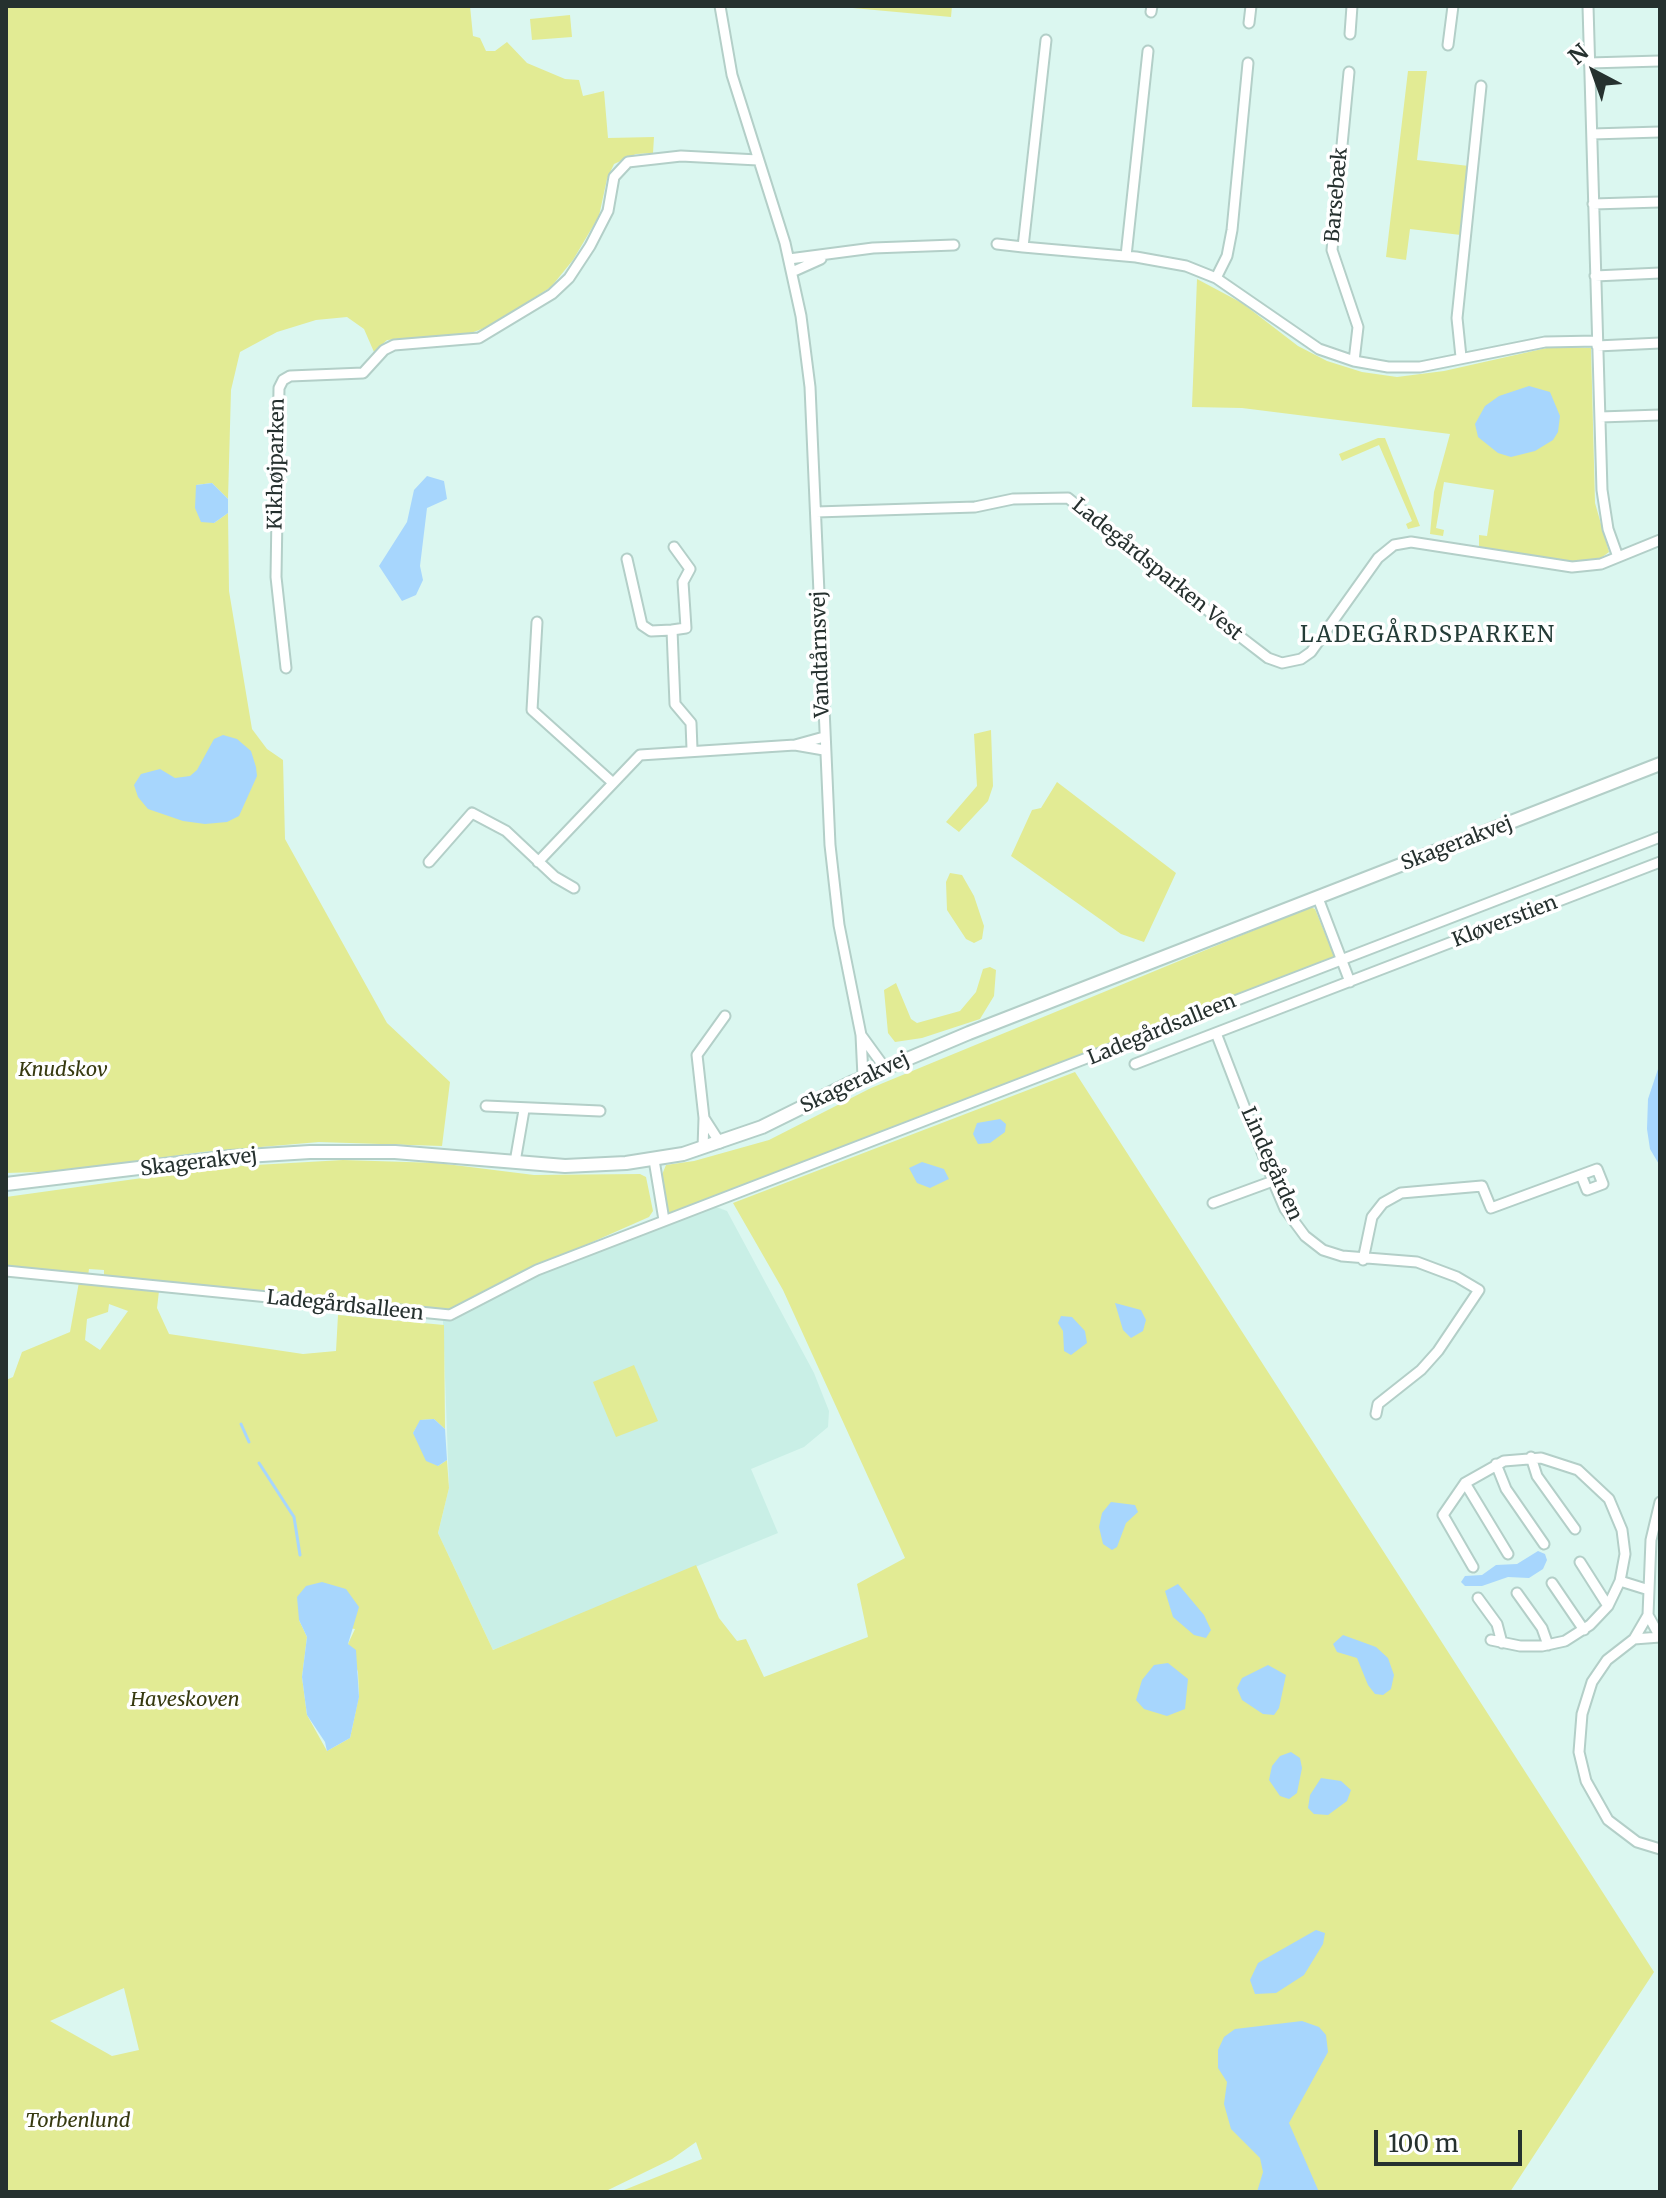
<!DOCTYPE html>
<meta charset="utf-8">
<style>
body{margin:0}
#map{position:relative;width:1666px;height:2198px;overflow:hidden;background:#dbf7f0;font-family:Merriweather,serif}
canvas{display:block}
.frame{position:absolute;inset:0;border:8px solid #26312f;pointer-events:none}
.north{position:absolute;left:1554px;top:32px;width:80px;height:80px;-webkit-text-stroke:6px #fff;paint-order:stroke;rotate:319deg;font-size:22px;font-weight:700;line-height:32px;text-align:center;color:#26312f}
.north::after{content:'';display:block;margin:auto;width:28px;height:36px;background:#26312f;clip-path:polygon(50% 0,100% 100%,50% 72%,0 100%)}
.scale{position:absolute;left:1374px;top:2130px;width:148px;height:36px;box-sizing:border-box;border:4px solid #26312f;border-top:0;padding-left:10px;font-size:24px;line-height:28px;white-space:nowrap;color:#26312f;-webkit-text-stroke:6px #fff;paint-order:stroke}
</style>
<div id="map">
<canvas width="1666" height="2198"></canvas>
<div class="frame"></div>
<div class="north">N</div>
<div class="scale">100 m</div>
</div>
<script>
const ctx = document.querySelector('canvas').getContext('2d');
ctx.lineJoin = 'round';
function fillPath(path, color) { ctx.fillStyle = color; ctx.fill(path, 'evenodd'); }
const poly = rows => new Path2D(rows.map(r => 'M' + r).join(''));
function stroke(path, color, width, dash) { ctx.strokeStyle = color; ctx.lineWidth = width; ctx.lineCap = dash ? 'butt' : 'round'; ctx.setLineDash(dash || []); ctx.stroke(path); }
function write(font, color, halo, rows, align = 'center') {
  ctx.font = font + ' Merriweather,serif'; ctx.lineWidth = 7; ctx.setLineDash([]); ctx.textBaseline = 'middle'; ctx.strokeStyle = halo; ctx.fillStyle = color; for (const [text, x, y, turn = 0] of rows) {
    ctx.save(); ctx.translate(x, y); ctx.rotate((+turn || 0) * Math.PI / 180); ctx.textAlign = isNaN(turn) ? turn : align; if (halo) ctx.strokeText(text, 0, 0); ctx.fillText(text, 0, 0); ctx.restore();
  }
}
fillPath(poly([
 [711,1205,727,1211,814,1373,829,1411,828,1427,804,1447,751,1469,778,1533,493,1650,438,1533,449,1488,443,1321,461,1316,540,1273]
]), '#c9efe6');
fillPath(poly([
 [6,6,470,6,473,36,480,38,486,51,495,51,507,42,527,63,565,79,579,80,583,96,604,91,608,138,654,137,653,153,636,154,614,164,607,179,599,216,573,260,551,287,490,326,468,334,387,340,374,352,364,329,347,317,316,320,277,332,240,352,231,390,228,499,212,483,196,485,214,523,228,513,229,591,252,729,267,749,283,760,285,839,387,1023,450,1082,442,1146,319,1142,202,1152,68,1171,6,1173],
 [831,6,952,6,951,17],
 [570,15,572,37,532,40,530,19],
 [1408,71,1427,71,1417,160,1469,166,1461,235,1410,229,1406,260,1386,257],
 [1197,279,1242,303,1298,346,1327,361,1362,372,1397,377,1444,371,1551,347,1591,348,1595,503,1609,552,1601,558,1570,562,1479,548,1479,535,1487,536,1494,490,1444,482,1436,528,1444,530,1443,536,1430,534,1434,492,1450,434,1242,408,1192,407],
 [1378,438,1385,438,1420,526,1408,529,1406,524,1412,521,1379,445,1342,461,1339,454],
 [991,730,993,786,988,801,959,832,946,822,977,786,974,734],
 [1057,782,1176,873,1144,942,1121,934,1011,856,1032,810,1041,808],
 [950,873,962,875,974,896,984,926,982,939,974,943,966,939,947,910,946,882],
 [1310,907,1315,909,1335,958,669,1214,666,1212,661,1177,666,1165,694,1161,769,1140,871,1088],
 [990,967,996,970,994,996,980,1019,922,1038,895,1042,888,1033,884,990,896,983,911,1019,917,1023,960,1011,976,992,983,969],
 [1075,1072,1654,1972,1510,2192,619,2192,702,2159,696,2142,672,2159,604,2192,6,2192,6,1380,13,1377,22,1352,70,1332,79,1282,159,1291,157,1308,169,1334,303,1354,336,1351,338,1315,444,1325,445,1429,434,1419,421,1420,413,1433,438,1466,447,1460,449,1488,438,1533,493,1650,696,1565,719,1618,737,1641,746,1639,764,1677,868,1637,857,1584,905,1558,783,1290,733,1203],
 [109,1304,128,1311,100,1350,85,1340,87,1319,108,1312],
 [299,1620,355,1629,348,1644,358,1672,359,1696,350,1738,327,1751,307,1715,302,1677,307,1637],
 [124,1988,139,2050,112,2056,50,2021],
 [343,1160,438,1163,534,1175,640,1174,646,1177,653,1211,649,1217,563,1255,463,1309,440,1311,104,1277,104,1270,89,1269,88,1276,6,1269,6,1197,221,1167],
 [634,1365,658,1421,616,1437,593,1382]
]), '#e2eb94');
fillPath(poly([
 [1529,386,1550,392,1560,416,1558,432,1553,440,1535,451,1511,457,1498,453,1478,437,1475,424,1485,406,1499,396],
 [427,476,444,481,447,499,427,508,420,566,423,580,416,595,402,601,379,566,407,522,414,490],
 [212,483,228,499,228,513,214,523,201,522,195,508,196,485],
 [223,735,237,739,251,751,256,767,257,776,239,816,227,822,205,824,183,821,148,809,138,797,134,785,141,774,160,769,175,778,190,776,197,770,214,739],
 [1660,1063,1660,1166,1650,1149,1647,1129,1648,1099],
 [1000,1119,1006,1124,1005,1132,990,1143,978,1144,973,1134,977,1123],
 [922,1162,944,1169,949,1179,930,1188,917,1183,909,1168],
 [1115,1303,1141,1310,1146,1320,1143,1331,1131,1338,1123,1330],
 [1061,1316,1072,1317,1085,1331,1087,1343,1071,1355,1064,1351,1063,1331,1058,1323],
 [434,1419,445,1429,447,1460,438,1466,426,1461,413,1433,420,1420],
 [1111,1502,1135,1505,1138,1512,1126,1523,1117,1547,1112,1550,1103,1544,1099,1527,1102,1513],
 [1538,1551,1545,1554,1547,1560,1543,1569,1529,1578,1508,1577,1482,1586,1465,1586,1461,1582,1465,1576,1482,1575,1496,1565,1517,1564],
 [322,1582,346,1589,359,1607,348,1644,356,1650,359,1697,350,1738,327,1751,325,1742,307,1715,302,1677,307,1637,299,1620,297,1597,306,1586],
 [1178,1584,1204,1615,1211,1630,1206,1638,1194,1635,1173,1617,1165,1591],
 [1343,1635,1376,1647,1388,1658,1394,1675,1391,1689,1383,1695,1375,1694,1368,1685,1357,1658,1337,1652,1333,1644],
 [1168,1663,1188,1679,1185,1709,1167,1716,1144,1709,1136,1700,1142,1680,1154,1665],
 [1268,1665,1286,1675,1279,1708,1274,1715,1263,1714,1242,1700,1237,1688,1242,1678],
 [1291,1752,1300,1758,1302,1768,1297,1793,1289,1799,1280,1796,1269,1780,1272,1766,1280,1756],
 [1321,1778,1341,1781,1351,1790,1347,1801,1328,1815,1314,1814,1308,1808,1310,1795],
 [1316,1930,1325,1933,1323,1944,1304,1975,1276,1993,1255,1994,1250,1980,1258,1963],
 [1302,2021,1319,2027,1326,2035,1328,2052,1289,2123,1319,2192,1257,2192,1263,2172,1260,2158,1231,2129,1224,2104,1227,2082,1218,2068,1218,2050,1224,2037,1235,2029]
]), '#a7d6fd');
stroke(poly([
 [241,1424,249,1442],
 [259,1463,294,1517,300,1555]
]), '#a7d6fd', 3);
const street = poly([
 [720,6,732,75,785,243,801,316,810,387,830,845,839,925,861,1035,863,1077],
 [1588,6,1602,490,1608,529,1618,557],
 [1151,12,1152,6],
 [1249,23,1251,6],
 [1350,34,1352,6],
 [1046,40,1023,247,1136,257,1186,266,1216,278,1319,349,1354,361,1388,367,1420,367,1545,342,1597,341],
 [1448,45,1453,6],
 [1589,63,1660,61],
 [1349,72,1332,250,1358,327,1354,361],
 [1592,134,1660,132],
 [1593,204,1660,202],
 [997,244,1023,247],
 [1126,256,1148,51],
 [789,259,873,248,954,245],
 [792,272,821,259],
 [1595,276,1660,273],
 [1216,278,1227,256,1232,230,1248,63],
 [1597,346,1660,343],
 [1461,357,1457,318,1481,86],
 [1600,417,1660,415],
 [816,512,975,507,1013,499,1068,498,1242,638,1268,658,1282,663,1301,659,1311,652,1378,558,1394,545,1411,542,1572,567,1601,564,1660,540],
 [674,547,690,569,683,582,686,628,672,630,675,704,691,723,692,749],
 [627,559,642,625,651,631,672,630],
 [537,622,532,710,612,782],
 [286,668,276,577,279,388,283,380,290,376,363,373,384,350,394,345,479,338,552,294,569,278,590,246,608,211,614,177,628,162,681,156,758,160],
 [795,745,824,750],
 [429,862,472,813,506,831,555,877,574,888],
 [538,862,640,755,795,745,824,737],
 [1318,898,1350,982],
 [1216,1033,1273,1181,1285,1209,1305,1236,1323,1250,1342,1256,1417,1262,1457,1277,1479,1290,1438,1351,1421,1370,1378,1404,1376,1414],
 [861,1035,885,1068],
 [1135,1064,1660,862],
 [486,1106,600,1111],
 [704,1118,720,1143],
 [703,1148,704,1118,697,1055,725,1016],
 [654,1160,664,1220],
 [515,1162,524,1110],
 [1213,1203,1273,1181],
 [1363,1260,1372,1217,1383,1203,1401,1193,1482,1186,1491,1208,1597,1169,1603,1184,1587,1190,1581,1175],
 [6,1271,450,1315,537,1270,1660,837],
 [1531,1457,1537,1476,1575,1529],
 [1496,1464,1506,1489,1544,1544],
 [1465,1483,1508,1554],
 [1660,1502,1651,1540,1648,1615,1634,1639,1607,1660,1592,1682,1582,1714,1579,1752,1586,1781,1608,1820,1637,1842,1660,1849],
 [1580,1562,1608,1606],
 [1473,1567,1443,1515,1465,1483,1504,1461,1541,1458,1578,1470,1609,1499,1622,1530,1625,1554,1620,1581,1608,1606,1590,1625,1565,1641,1542,1646,1520,1646,1491,1640],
 [1620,1581,1649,1590],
 [1552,1583,1584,1630],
 [1517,1593,1542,1628,1548,1645],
 [1478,1598,1497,1624,1502,1643],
 [1648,1615,1660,1637],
 [1634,1639,1660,1637]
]);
const secondary = poly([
 [6,1184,230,1157,310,1152,395,1152,565,1166,626,1163,683,1154,762,1127,853,1082,969,1033,1660,764]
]);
stroke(street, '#b3cfc8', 13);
stroke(secondary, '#b3cfc8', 16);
stroke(street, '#fff', 9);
stroke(secondary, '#fff', 12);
write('20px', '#26312f', '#fff', [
 ["Barsebæk",1337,195,-85],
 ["Kikhøjparken",277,464,-89],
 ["Ladegårdsparken Vest",1157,570,39],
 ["Vandtårnsvej",821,654,-92],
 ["Skagerakvej",1457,844,-21],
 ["Kløverstien",1505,922,-21],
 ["Ladegårdsalleen",1162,1030,-22],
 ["Skagerakvej",855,1083,-25],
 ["Skagerakvej",199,1163,-7],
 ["Lindegården",1271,1164,66],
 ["Ladegårdsalleen",345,1306,6]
]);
write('italic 20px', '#373a10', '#fff', [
 ["Knudskov",63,1070],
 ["Haveskoven",185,1700],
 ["Torbenlund",78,2121]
]);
ctx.letterSpacing = '2px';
write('22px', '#243c37', '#fff', [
 ["LADEGÅRDSPARKEN",1428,636]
]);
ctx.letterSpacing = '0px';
</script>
